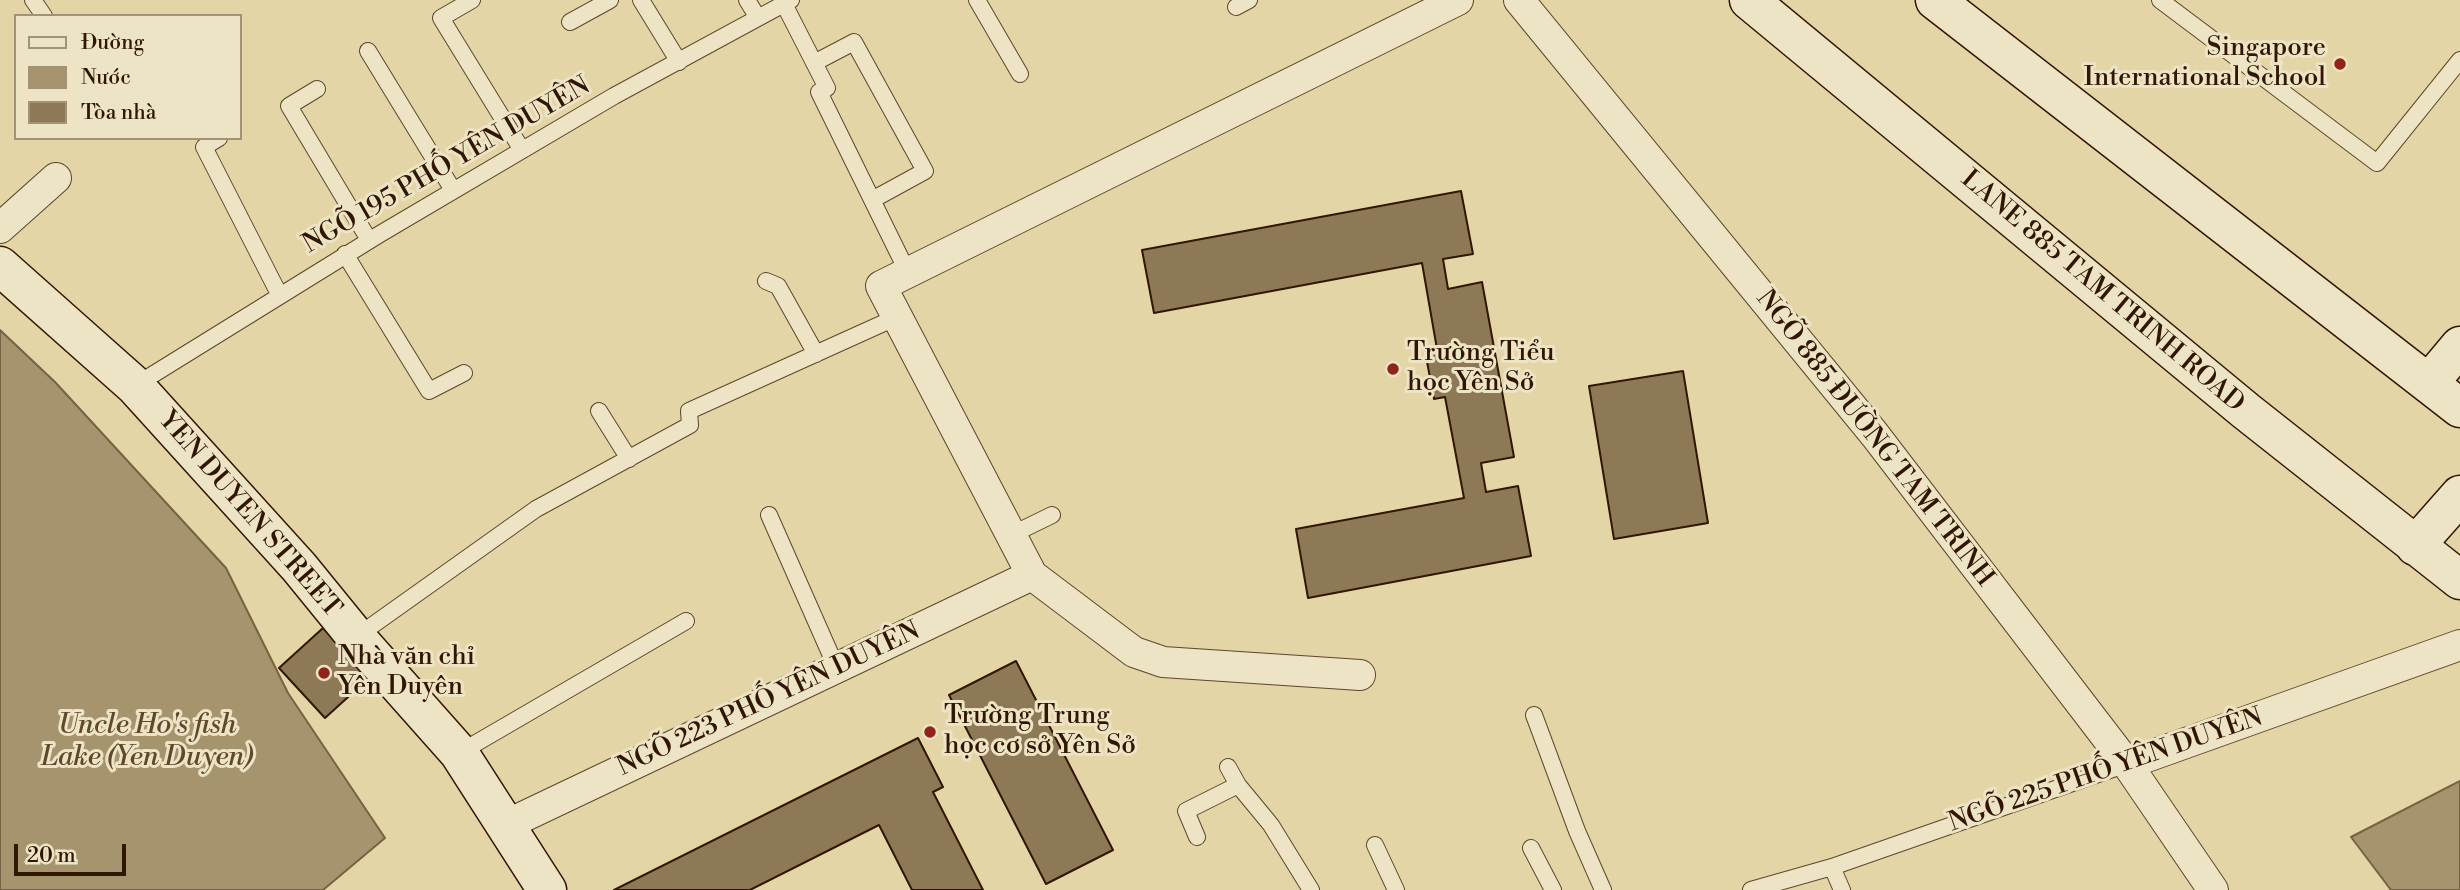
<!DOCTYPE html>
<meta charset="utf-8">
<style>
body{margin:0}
#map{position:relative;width:2460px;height:890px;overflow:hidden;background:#e3d5a6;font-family:"Libre Bodoni",serif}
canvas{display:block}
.legend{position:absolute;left:14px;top:14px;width:228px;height:126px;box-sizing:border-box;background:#ede4c5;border:2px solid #a29276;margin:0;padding:9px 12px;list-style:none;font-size:21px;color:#311600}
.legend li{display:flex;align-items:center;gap:14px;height:35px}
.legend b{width:35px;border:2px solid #a29276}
.scale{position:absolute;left:14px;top:844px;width:112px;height:32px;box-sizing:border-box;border:4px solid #311600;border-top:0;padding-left:9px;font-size:21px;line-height:24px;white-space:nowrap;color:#311600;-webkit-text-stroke:5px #ede4c5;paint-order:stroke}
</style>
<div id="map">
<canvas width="2460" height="890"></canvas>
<ul class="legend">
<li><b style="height:9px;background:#ede4c5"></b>Đường</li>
<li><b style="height:19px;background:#a6946e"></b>Nước</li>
<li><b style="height:19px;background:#8e7956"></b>Tòa nhà</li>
</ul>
<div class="scale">20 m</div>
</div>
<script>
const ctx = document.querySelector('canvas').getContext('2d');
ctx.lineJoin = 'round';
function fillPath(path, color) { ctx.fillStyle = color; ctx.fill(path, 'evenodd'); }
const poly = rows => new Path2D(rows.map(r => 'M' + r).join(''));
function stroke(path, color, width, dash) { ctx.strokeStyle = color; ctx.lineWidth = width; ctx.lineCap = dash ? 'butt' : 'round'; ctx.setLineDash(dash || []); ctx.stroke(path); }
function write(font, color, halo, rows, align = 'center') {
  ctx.font = font + ' "Libre Bodoni",serif'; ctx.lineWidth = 6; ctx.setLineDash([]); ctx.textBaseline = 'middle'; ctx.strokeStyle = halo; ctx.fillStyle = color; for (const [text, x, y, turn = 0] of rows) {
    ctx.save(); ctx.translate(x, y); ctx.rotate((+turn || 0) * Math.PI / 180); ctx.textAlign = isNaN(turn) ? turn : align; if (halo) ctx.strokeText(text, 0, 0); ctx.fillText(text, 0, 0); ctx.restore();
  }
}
const water = poly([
 [0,330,55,382,226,568,288,693,385,838,323,890,0,890,0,330],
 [2460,781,2460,890,2391,890,2351,837,2460,781]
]);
fillPath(water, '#a6946e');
stroke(water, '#776242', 2);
const building = poly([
 [1461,191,1473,254,1443,259,1448,289,1482,282,1514,457,1481,463,1486,492,1518,486,1531,556,1308,598,1296,529,1464,498,1445,397,1434,399,1425,351,1437,349,1422,263,1154,313,1142,250,1461,191],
 [1683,371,1708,523,1614,539,1589,386,1683,371],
 [323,628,369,678,325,718,279,668,323,628],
 [1016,661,1113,850,1046,884,949,695,1016,661],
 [918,738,943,787,933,792,983,890,912,890,879,825,750,890,614,890,918,738]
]);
fillPath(building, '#8e7956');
stroke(building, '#311600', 2);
const lane = poly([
 [33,0,44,16],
 [472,0,441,18,522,150],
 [641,0,679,62],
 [747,0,758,18],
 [977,0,1020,74],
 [2160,0,2377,163,2460,60],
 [784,4,827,88,819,92,908,273],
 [1236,7,1249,0],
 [570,22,610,0],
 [368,51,453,190],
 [814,63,854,42,925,171,872,200],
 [317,89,289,106,369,240],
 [219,138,204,147,279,294],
 [345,254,429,391,464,373],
 [766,281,778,286,816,354],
 [136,385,380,234,614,96,791,0],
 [599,411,629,459],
 [769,515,837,669],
 [1011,535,1052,515],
 [356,637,536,509,690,425,689,411,897,317],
 [1534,715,1577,831,1603,890],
 [459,753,686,621],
 [1228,767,1238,785],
 [1197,837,1186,811,1238,785,1271,825,1311,890],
 [1375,845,1396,890],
 [1531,848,1553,890],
 [1832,867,1842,890],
 [1751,890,1832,867,2127,764]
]);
const street = poly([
 [1519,0,1875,435,2127,764,2213,890],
 [0,228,56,178],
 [1360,675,1163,662,1134,652,1032,575,881,286,1458,0],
 [2127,764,2460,645],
 [506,825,1032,575]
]);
const secondary = poly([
 [1749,0,2246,411,2460,580],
 [1935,0,2460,408],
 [0,266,135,386,299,567,356,637,459,753,547,890],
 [2429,383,2460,346],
 [2415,546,2460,495]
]);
stroke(lane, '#5e462a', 18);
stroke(street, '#5e462a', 32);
stroke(secondary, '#311600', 41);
stroke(lane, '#ede4c5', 16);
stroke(street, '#ede4c5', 30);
stroke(secondary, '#ede4c5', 38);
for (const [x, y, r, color] of [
 [2340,64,7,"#8f2418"],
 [1393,369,7,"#8f2418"],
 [324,673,7,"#8f2418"],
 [930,732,7,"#8f2418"]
]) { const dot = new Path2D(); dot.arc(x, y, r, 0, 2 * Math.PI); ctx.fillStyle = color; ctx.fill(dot); stroke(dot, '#ede4c5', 2.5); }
write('26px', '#311600', '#ede4c5', [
 ["Singapore",2326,49,"right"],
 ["International School",2326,79,"right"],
 ["Trường Tiểu",1407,354],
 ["học Yên Sở",1407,384],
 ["Nhà văn chỉ",338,658],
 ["Yên Duyên",338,688],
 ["Trường Trung",944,717],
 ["học cơ sở Yên Sở",944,747]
], 'left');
write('26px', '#311600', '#ede4c5', [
 ["NGÕ 195 PHỐ YÊN DUYÊN",447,166,-30],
 ["LANE 885 TAM TRINH ROAD",2102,292,40],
 ["NGÕ 885 ĐƯỜNG TAM TRINH",1874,439,52],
 ["YEN DUYEN STREET",249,515,49],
 ["NGÕ 223 PHỐ YÊN DUYÊN",769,700,-25],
 ["NGÕ 225 PHỐ YÊN DUYÊN",2106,771,-19]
]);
write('italic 28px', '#60482c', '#ede4c5', [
 ["Uncle Ho's fish",147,726],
 ["Lake (Yen Duyen)",147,758]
]);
</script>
